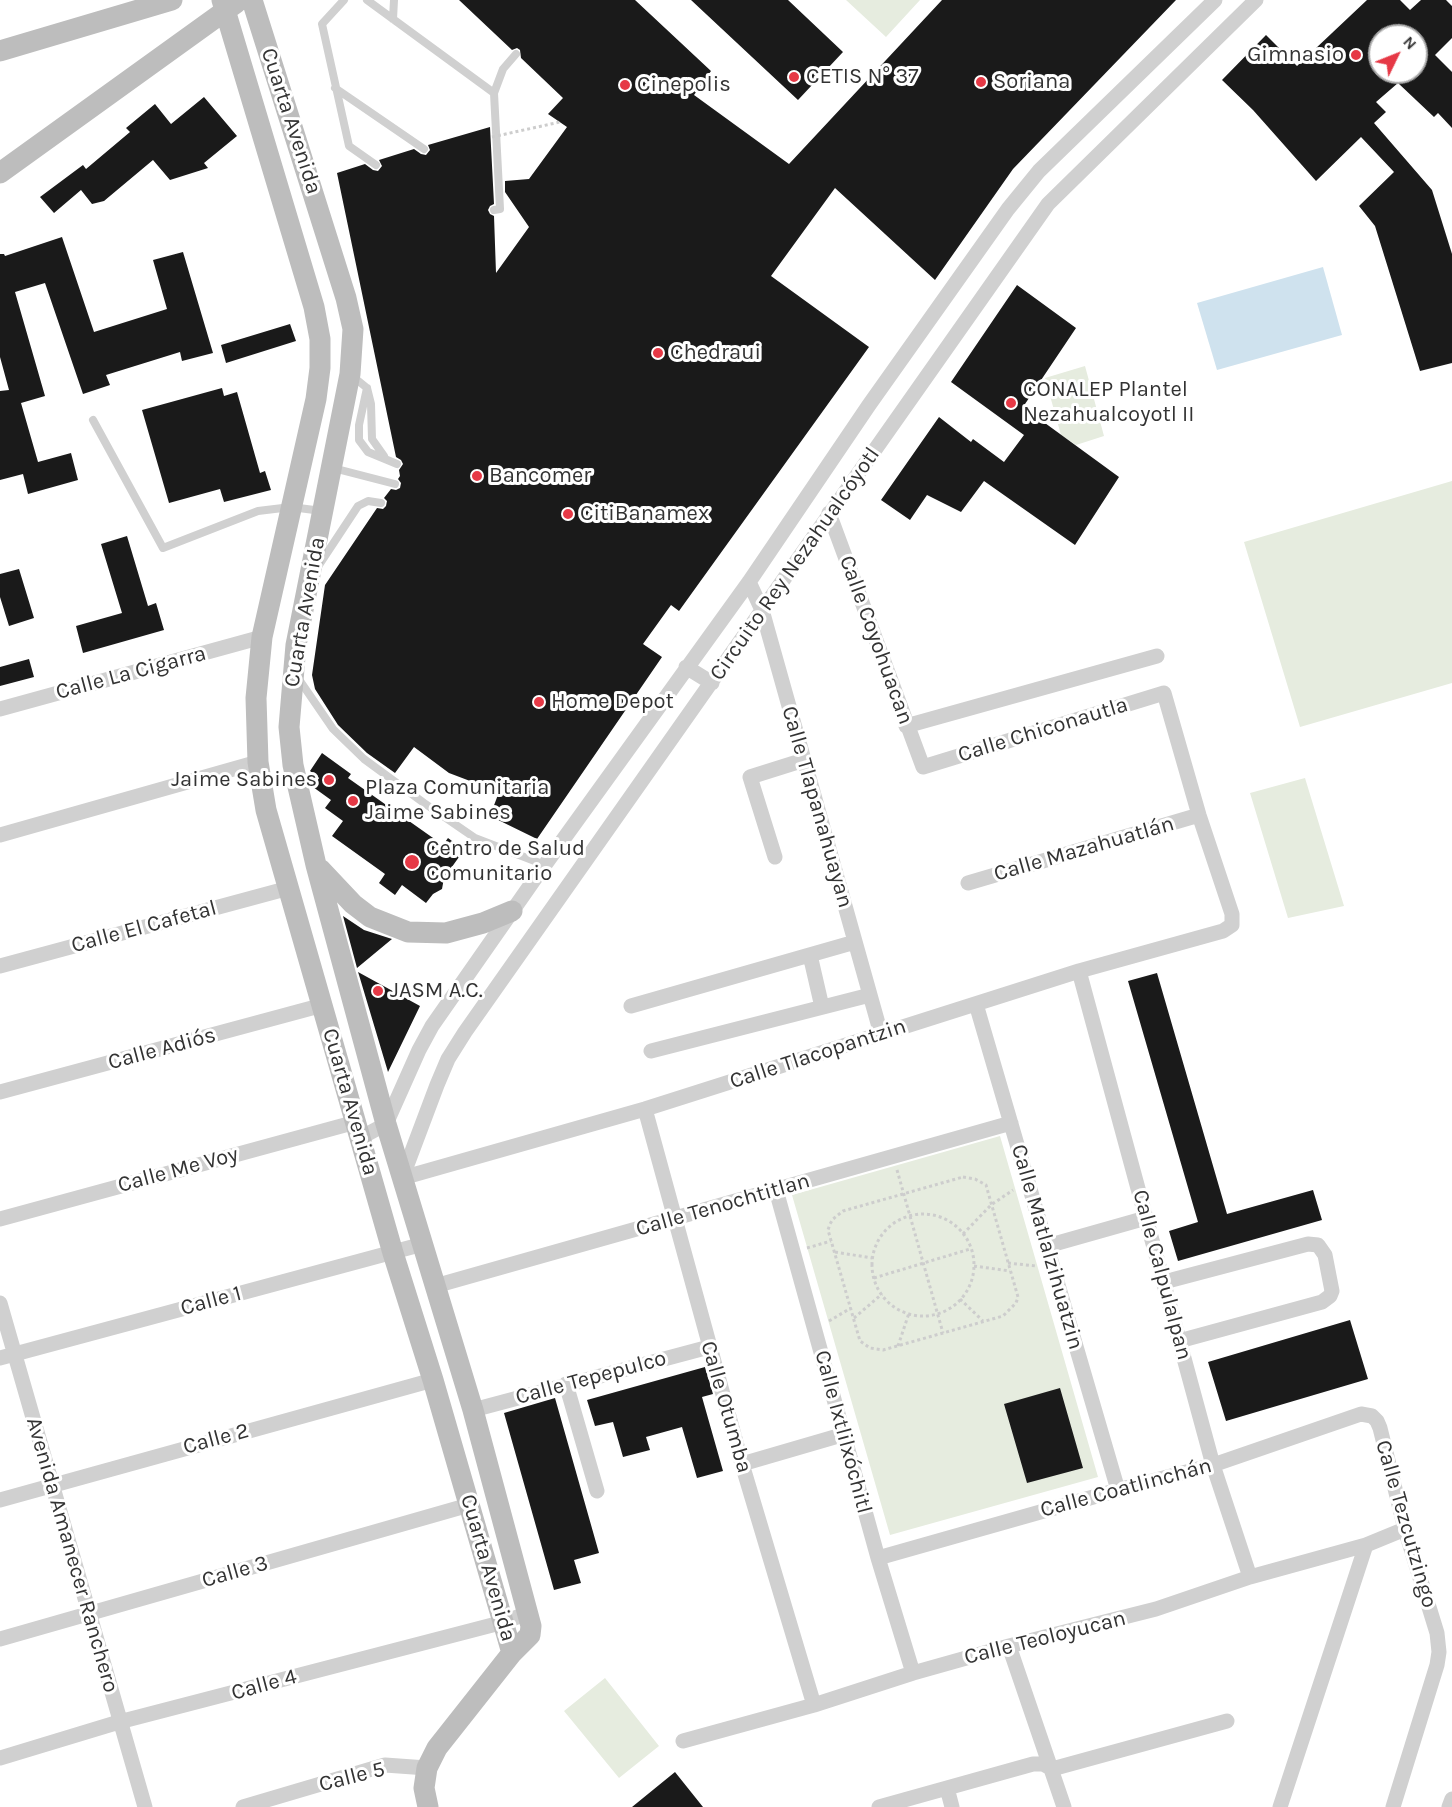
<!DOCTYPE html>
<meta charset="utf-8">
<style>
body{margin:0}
#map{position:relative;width:1452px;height:1807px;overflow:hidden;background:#fff;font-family:Karla,sans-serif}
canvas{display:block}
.north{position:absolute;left:1368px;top:24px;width:60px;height:60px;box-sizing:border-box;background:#fff;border:2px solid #adadad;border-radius:50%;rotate:47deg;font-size:16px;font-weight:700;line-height:24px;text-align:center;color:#333}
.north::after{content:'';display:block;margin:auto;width:21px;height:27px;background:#e63946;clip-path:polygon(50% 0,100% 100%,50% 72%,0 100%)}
</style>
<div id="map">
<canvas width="1452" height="1807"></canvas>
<div class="north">N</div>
</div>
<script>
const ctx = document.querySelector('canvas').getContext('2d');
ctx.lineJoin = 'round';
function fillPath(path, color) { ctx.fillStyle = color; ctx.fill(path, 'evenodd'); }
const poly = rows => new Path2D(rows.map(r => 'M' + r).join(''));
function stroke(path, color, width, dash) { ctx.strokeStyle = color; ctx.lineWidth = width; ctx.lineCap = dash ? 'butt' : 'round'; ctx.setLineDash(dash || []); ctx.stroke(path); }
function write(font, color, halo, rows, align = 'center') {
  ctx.font = font + ' Karla,sans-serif'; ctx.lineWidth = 6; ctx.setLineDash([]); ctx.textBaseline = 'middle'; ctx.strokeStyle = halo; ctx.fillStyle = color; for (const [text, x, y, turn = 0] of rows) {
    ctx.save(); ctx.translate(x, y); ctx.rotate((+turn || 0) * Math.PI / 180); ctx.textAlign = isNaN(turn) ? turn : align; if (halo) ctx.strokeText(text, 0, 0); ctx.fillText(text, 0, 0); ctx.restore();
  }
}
fillPath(poly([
 [846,0,920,0,886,37],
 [1085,366,1104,436,1076,445,1061,435,1045,378],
 [1452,481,1452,683,1300,727,1244,542],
 [1305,778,1344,906,1288,918,1250,793],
 [1000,1136,1098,1477,890,1535,792,1195],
 [605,1678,659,1746,619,1778,564,1711]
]), '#e6ecdf');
fillPath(poly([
 [1323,267,1342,335,1217,370,1197,303]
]), '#cfe2ee');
fillPath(poly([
 [459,0,635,0,711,71,694,95,789,164,942,0,1176,0,1013,169,935,280,835,188,771,276,869,347,679,611,671,605,643,644,662,657,537,839,490,816,499,792,449,773,414,747,395,773,367,753,338,725,315,689,312,675,325,585,377,508,383,509,386,506,387,501,384,498,391,489,396,490,400,488,401,483,398,479,400,476,399,470,403,464,401,460,396,457,337,173,365,164,373,170,378,171,382,166,379,160,414,149,421,154,426,155,430,150,428,145,490,127,494,204,490,206,488,210,490,214,494,216,496,273,529,227,505,192,505,181,529,179,567,127,548,114,563,98,521,58,520,50,517,48,512,50],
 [691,0,788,0,843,52,798,100],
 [1367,0,1400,0,1410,10,1421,0,1446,0,1452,6,1452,38,1435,55,1452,72,1452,128,1438,113,1434,117,1398,83,1376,102,1386,112,1374,123,1432,190,1452,254,1452,363,1420,371,1375,226,1359,206,1394,172,1361,137,1316,181,1253,110,1222,80,1266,35,1297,66],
 [1380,36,1416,36,1416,72,1380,72],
 [204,97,237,136,204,163,208,168,170,180,153,160,104,201,92,204,81,190,54,213,40,197,83,165,86,169,130,132,126,128,155,104,171,124],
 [62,237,94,332,167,309,153,260,183,252,213,353,182,361,180,352,106,375,110,385,83,394,45,283,15,292,45,396,21,403,38,462,71,453,78,480,28,494,23,474,0,480,0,391,9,390,0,357,0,254,4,254,5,256],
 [1017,285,1076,328,1023,407,1119,477,1075,545,984,481,961,512,927,495,910,520,881,500,939,417,971,442,973,439,1004,462,1024,435,951,382],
 [290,324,296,341,226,363,221,345],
 [222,388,224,396,237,392,260,473,265,471,271,490,224,502,220,489,169,503,142,410],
 [127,536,148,606,156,603,164,630,83,653,76,626,122,613,101,544],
 [19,569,34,618,9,626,0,597,0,574],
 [29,659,34,677,0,686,0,667],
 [322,753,351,774,348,778,443,845,448,838,464,850,444,878,442,889,433,894,426,903,402,885,395,895,379,883,385,874,332,836,343,821,325,808,331,800,313,787,319,778,310,771],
 [343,916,364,930,392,939,357,968],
 [358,972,420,1006,388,1072,359,975],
 [1157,973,1227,1214,1313,1190,1322,1220,1178,1261,1169,1231,1198,1222,1128,981],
 [1350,1320,1368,1379,1226,1421,1208,1362],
 [705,1367,713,1394,702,1397,723,1471,697,1478,682,1427,646,1437,650,1450,623,1457,613,1422,595,1426,587,1400],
 [1060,1388,1083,1468,1027,1483,1004,1404],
 [555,1398,599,1553,574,1560,581,1583,554,1590,504,1413],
 [675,1772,703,1807,632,1807]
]), '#1a1a1a');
stroke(poly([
 [897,1170,943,1333],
 [963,1177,975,1179,986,1185,1018,1297,1016,1303,1003,1316,883,1350,870,1348,860,1341,828,1230,830,1224,833,1219,843,1211,963,1177],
 '872 1265a51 51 0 1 1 102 0a51 51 0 1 1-102 0Z',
 [963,1234,991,1205,1013,1190],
 [807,1248,831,1241],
 [835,1252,872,1258],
 [1008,1263,1036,1266],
 [974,1266,1010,1271],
 [874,1278,970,1249],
 [960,1299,983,1321],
 [854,1318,882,1294],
 [829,1321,851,1308],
 [898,1346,909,1313]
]), '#cdcdcd', 3, [3, 3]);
stroke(poly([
 [344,0,322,24,349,146,376,165],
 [367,0,494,93],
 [393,19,394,0],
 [335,88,424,149],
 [494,210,500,209,494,93,503,69,516,54],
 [351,375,367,388,371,404,372,439,384,456],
 [367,388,359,425,359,440,368,452,397,464],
 [93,420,163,548,258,511,291,507,322,511],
 [333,468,395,484],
 [319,565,358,506,368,501,381,503],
 [298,678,333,729,364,759,424,803,475,838,545,865]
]), '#d0d0d0', 8);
stroke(poly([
 [749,582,762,610,881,1034],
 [686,667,712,683],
 [0,709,262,637],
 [906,726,1157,656],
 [0,835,258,762],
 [775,857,750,777,804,760],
 [968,883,1199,815],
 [810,955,822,1007],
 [0,966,289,888],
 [1079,971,1213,1465,1250,1577],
 [976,1004,1118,1490],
 [631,1006,855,942],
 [651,1051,870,995],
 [0,1092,323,1005],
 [645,1109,742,1464,814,1705],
 [360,1138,386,1124,419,1050,432,1026,534,880,749,582,869,405,1008,209,1039,171,1215,0],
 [402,1178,645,1109,1079,971,1223,931,1232,925,1232,914,1199,815,1164,693,923,767,829,513],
 [402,1178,437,1085,448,1059,465,1032,1048,204,1256,0],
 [776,1190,878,1558,913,1673],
 [0,1219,356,1122],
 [1047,1246,1146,1218],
 [1164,1282,1308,1244,1318,1245,1325,1255,1332,1291,1330,1296,1322,1302,1179,1341],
 [435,1286,1011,1123],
 [0,1303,145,1807],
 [0,1358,423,1244],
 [566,1384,597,1491],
 [473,1410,709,1347],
 [742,1464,845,1434],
 [0,1500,433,1380],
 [878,1558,1118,1490,1213,1465,1361,1414,1372,1416,1377,1421,1380,1428,1405,1529,1437,1633,1439,1652,1437,1665,1393,1807],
 [0,1639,469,1505],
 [1009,1646,1064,1807],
 [683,1741,814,1705,913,1673,1009,1646,1156,1609,1250,1577,1366,1545,1405,1529],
 [0,1758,119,1722,504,1622,528,1613],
 [947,1788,952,1807],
 [243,1807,385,1765,427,1768],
 [879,1807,1033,1764,1043,1764,1052,1769,1227,1721],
 [1280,1807,1366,1545],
 [1449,1807,1452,1799]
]), '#d0d0d0', 15);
stroke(poly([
 [222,0,314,307,320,339,320,368,316,399,262,637,256,698,258,762,266,810,393,1253,433,1380,512,1653],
 [252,0,346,298,353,329,350,374,296,645,289,727,293,765,316,865,386,1124,473,1410,531,1626,530,1635,512,1653,437,1748,427,1768,424,1788,428,1807],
 [0,51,172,0],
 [0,173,236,3],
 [320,869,353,904,370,917,408,932,446,933,483,923,512,911]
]), '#bdbdbd', 21);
stroke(poly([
 [492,137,560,122]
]), '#cdcdcd', 3, [3, 3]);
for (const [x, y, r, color] of [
 [1356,55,6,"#e63946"],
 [794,77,6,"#e63946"],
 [981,82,6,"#e63946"],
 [625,85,6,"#e63946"],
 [658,353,6,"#e63946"],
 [1011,403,6,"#e63946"],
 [477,476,6,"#e63946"],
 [568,514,6,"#e63946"],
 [539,702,6,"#e63946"],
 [329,780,6,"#e63946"],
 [353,801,6,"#e63946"],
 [412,862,8,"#e63946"],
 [378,991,6,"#e63946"]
]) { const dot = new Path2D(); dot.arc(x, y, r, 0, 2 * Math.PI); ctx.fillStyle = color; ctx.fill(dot); stroke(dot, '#fff', 2); }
write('22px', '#333', '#fff', [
 ["Gimnasio",1344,55,"right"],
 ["CETIS N° 37",806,77],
 ["Soriana",993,82],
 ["Cinepolis",637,85],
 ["Chedraui",670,353],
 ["CONALEP Plantel",1023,390],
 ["Nezahualcoyotl II",1023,415],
 ["Bancomer",489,476],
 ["CitiBanamex",580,514],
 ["Home Depot",551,702],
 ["Jaime Sabines",317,780,"right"],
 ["Plaza Comunitaria",365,788],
 ["Jaime Sabines",365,813],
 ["Centro de Salud",426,849],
 ["Comunitario",426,874],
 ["JASM A.C.",390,991]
], 'left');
write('22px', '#333', '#fff', [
 ["Cuarta Avenida",291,121,72],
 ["Circuito Rey Nezahualcóyotl",795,564,-55],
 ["Cuarta Avenida",305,612,-80],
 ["Calle Coyohuacan",876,640,70],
 ["Calle La Cigarra",131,673,-15],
 ["Calle Chiconautla",1043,730,-17],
 ["Calle Tlapanahuayan",817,807,74],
 ["Calle Mazahuatlán",1084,849,-16],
 ["Calle El Cafetal",144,927,-15],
 ["Calle Adiós",162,1049,-15],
 ["Calle Tlacopantzin",818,1054,-18],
 ["Cuarta Avenida",350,1102,74],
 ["Calle Me Voy",178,1170,-15],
 ["Calle Tenochtitlan",723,1205,-16],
 ["Calle Matlalzihuatzin",1047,1247,74],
 ["Calle Calpulalpan",1162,1275,75],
 ["Calle 1",211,1301,-15],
 ["Calle Tepepulco",591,1378,-15],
 ["Calle Otumba",726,1407,74],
 ["Calle Ixtlilxóchitl",843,1432,75],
 ["Calle 2",216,1439,-15],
 ["Calle Coatlinchán",1126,1488,-15],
 ["Calle Tezcutzingo",1406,1524,74],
 ["Avenida Amanecer Ranchero",72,1555,74],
 ["Cuarta Avenida",488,1568,74],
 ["Calle 3",235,1572,-16],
 ["Calle Teoloyucan",1045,1638,-14],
 ["Calle 4",264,1685,-15],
 ["Calle 5",352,1777,-14]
]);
</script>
